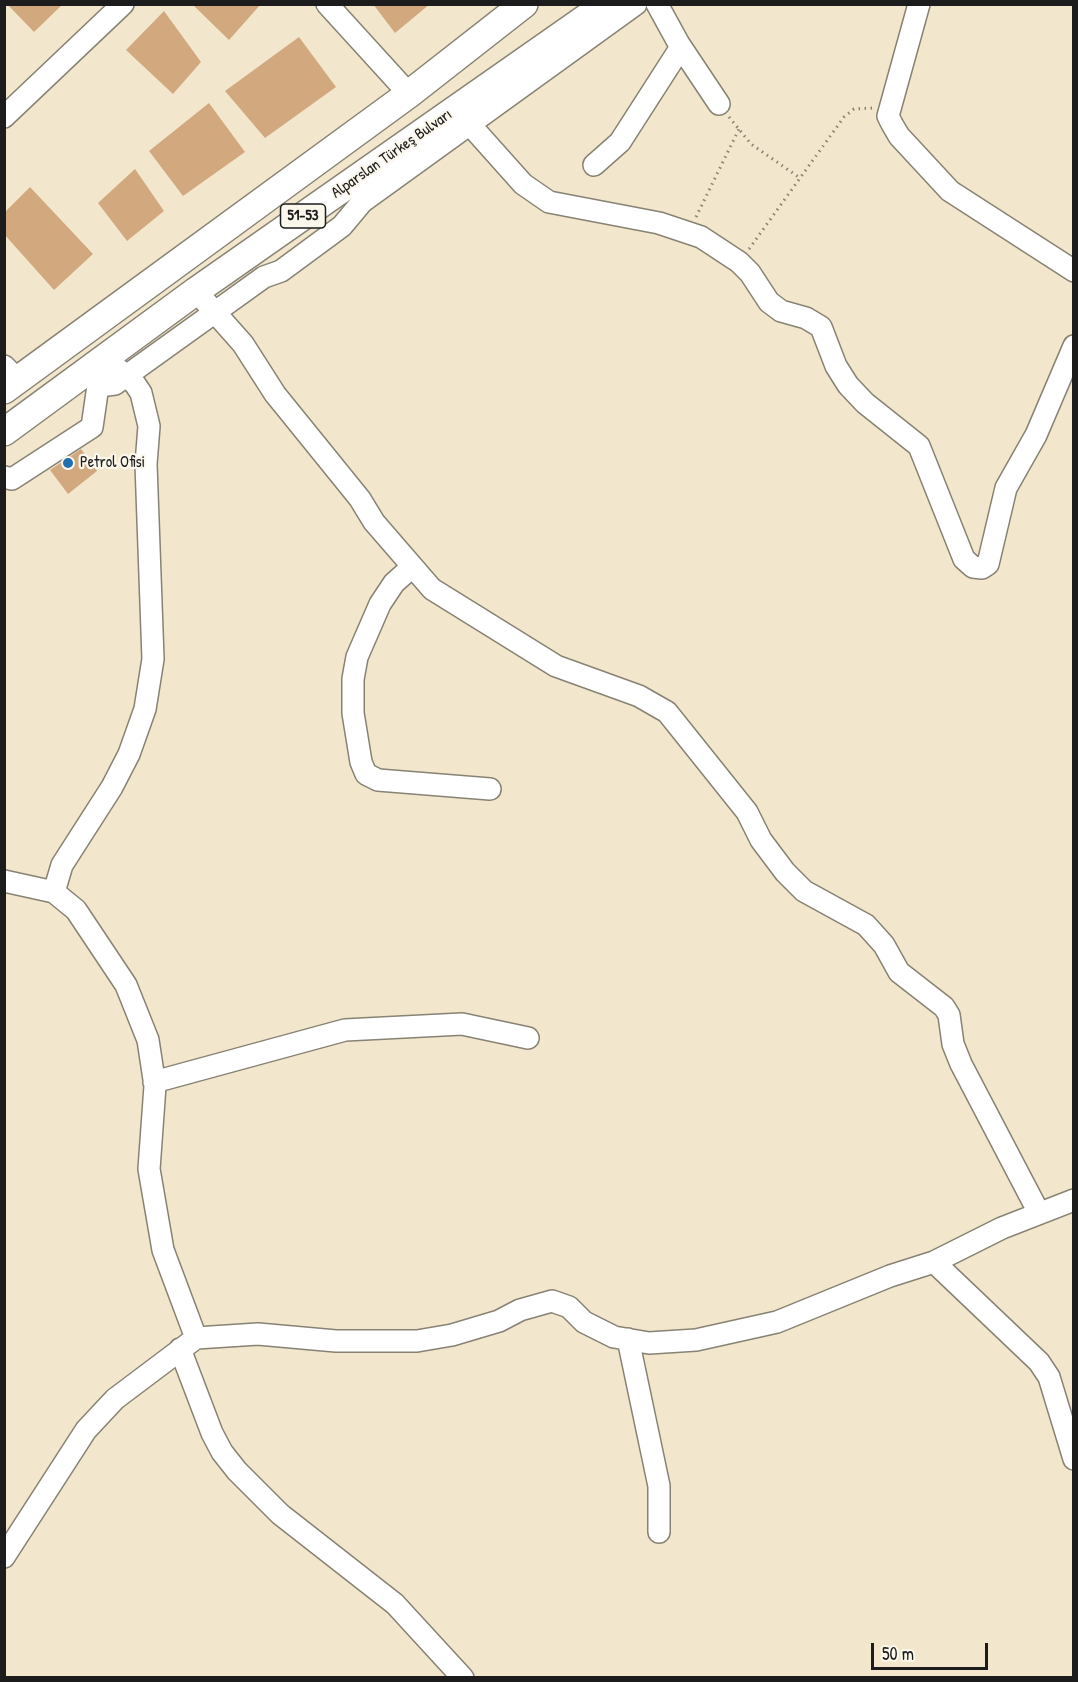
<!DOCTYPE html>
<meta charset="utf-8">
<style>
body{margin:0}
#map{position:relative;width:1078px;height:1682px;overflow:hidden;background:#f2e7cc;font-family:"Patrick Hand",sans-serif}
canvas{display:block}
.frame{position:absolute;inset:0;border:6px solid #1c1c1c;pointer-events:none}
.scale{position:absolute;left:871px;top:1643px;width:117px;height:27px;box-sizing:border-box;border:3px solid #1c1c1c;border-top:0;padding-left:8px;font-size:18px;line-height:21px;white-space:nowrap;color:#1c1c1c;-webkit-text-stroke:4px #fbf7ec;paint-order:stroke}
</style>
<div id="map">
<canvas width="1078" height="1682"></canvas>
<div class="frame"></div>
<div class="scale">50 m</div>
</div>
<script>
const ctx = document.querySelector('canvas').getContext('2d');
ctx.lineJoin = 'round';
function fillPath(path, color) { ctx.fillStyle = color; ctx.fill(path, 'evenodd'); }
const poly = rows => new Path2D(rows.map(r => 'M' + r).join(''));
function stroke(path, color, width, dash) { ctx.strokeStyle = color; ctx.lineWidth = width; ctx.lineCap = dash ? 'butt' : 'round'; ctx.setLineDash(dash || []); ctx.stroke(path); }
function write(font, color, halo, rows, align = 'center') {
  ctx.font = font + ' "Patrick Hand",sans-serif'; ctx.lineWidth = 4.5; ctx.setLineDash([]); ctx.textBaseline = 'middle'; ctx.strokeStyle = halo; ctx.fillStyle = color; for (const [text, x, y, turn = 0] of rows) {
    ctx.save(); ctx.translate(x, y); ctx.rotate((+turn || 0) * Math.PI / 180); ctx.textAlign = isNaN(turn) ? turn : align; if (halo) ctx.strokeText(text, 0, 0); ctx.fillText(text, 0, 0); ctx.restore();
  }
}
fillPath(poly([
 [7,4,63,4,34,32],
 [192,4,261,4,229,40],
 [373,4,430,4,395,33],
 [164,11,201,62,173,94,126,50],
 [299,37,336,87,265,138,225,91],
 [209,103,245,152,183,196,149,151],
 [135,169,164,211,127,241,98,203],
 [30,187,93,254,54,290,4,234,4,213],
 [81,449,97,471,68,494,50,470]
]), '#d2a87f');
const minor = poly([
 [327,4,409,94],
 [657,4,679,44,719,104],
 [919,4,888,116,892,124,899,136,950,191,1074,271],
 [456,109,523,184,549,202,659,223,701,237,739,262,750,273,769,302,781,311,806,318,821,327,836,366,848,385,865,403,919,446,964,559,973,567,982,568,988,564,1006,488,1036,435,1074,346],
 [4,117,123,4],
 [594,165,620,142,681,47],
 [196,291,243,344,275,394,360,499,374,522,432,589,556,666,639,696,667,712,747,812,761,840,785,872,804,891,866,925,884,945,899,972,944,1007,949,1015,953,1044,961,1064,1039,1213],
 [4,366,18,380],
 [99,386,115,384,264,277,281,271,342,226,362,202,636,4],
 [4,477,12,479,92,427,100,372],
 [412,567,394,583,380,604,357,657,353,679,353,713,361,762,366,774,378,780,490,789],
 [4,881,54,892,76,910,126,985,148,1040,155,1086,149,1169,163,1250,196,1338],
 [54,892,62,865,112,787,129,754,145,709,153,659,146,464,149,426,141,393,135,384,117,368],
 [154,1082,345,1030,462,1024,528,1038],
 [934,1262,1039,1362,1049,1377,1074,1459],
 [628,1339,659,1486,659,1532],
 [180,1349,212,1433,222,1452,237,1471,280,1514,395,1604,463,1678],
 [4,1557,86,1430,115,1399,196,1338,258,1334,336,1341,417,1341,452,1335,499,1321,520,1310,552,1301,569,1307,584,1322,614,1337,649,1343,696,1340,777,1322,890,1276,934,1262,1002,1228,1074,1200]
]);
const major = poly([
 [4,390,409,94,524,4],
 [4,432,196,291,606,4]
]);
stroke(minor, '#878274', 24);
stroke(major, '#878274', 30);
stroke(poly([
 [729,117,751,144,800,178],
 [696,217,739,129],
 [749,249,844,117,854,109,873,108]
]), '#878274', 3, [1.5, 4.5]);
stroke(minor, '#fff', 21);
stroke(major, '#fff', 27);
for (const [x, y, r, color] of [
 [68,463,6,"#1f6fb2"]
]) { const dot = new Path2D(); dot.arc(x, y, r, 0, 2 * Math.PI); ctx.fillStyle = color; ctx.fill(dot); stroke(dot, '#fbf7ec', 2); }
for (const [x, y, w] of [
 [303,216,45]
]) { const box = new Path2D(); box.roundRect(x - w / 2, y - 12, w, 24, 4.5); ctx.fillStyle = '#fbf7ec'; ctx.fill(box); stroke(box, '#1c1c1c', 1.5); }
write('bold 15px', '#1c1c1c', null, [
 ["51-53",303,216]
]);
write('16px', '#1c1c1c', '#fbf7ec', [
 ["Alparslan Türkeş Bulvarı",392,154,-35]
]);
write('16px', '#1c1c1c', '#fbf7ec', [
 ["Petrol Ofisi",80,463]
], 'left');
</script>
